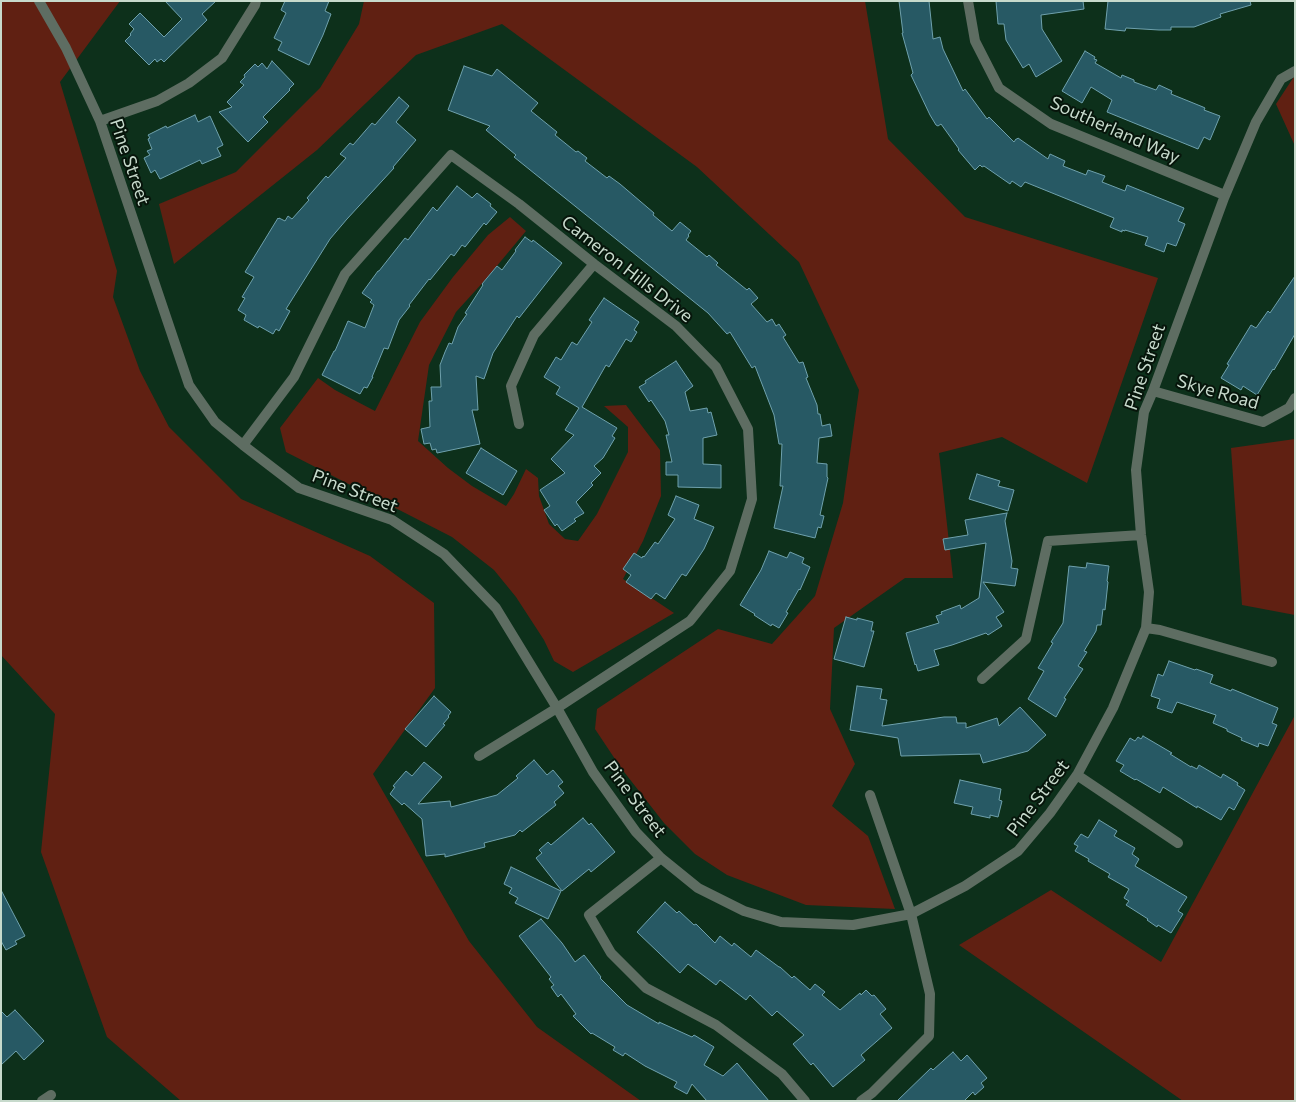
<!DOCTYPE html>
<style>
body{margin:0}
#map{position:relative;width:1296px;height:1102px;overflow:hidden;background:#0d301b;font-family:Commissioner,sans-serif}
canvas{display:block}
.frame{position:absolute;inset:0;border:2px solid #c7dacc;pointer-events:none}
</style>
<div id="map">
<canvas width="1296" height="1102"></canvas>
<div class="frame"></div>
</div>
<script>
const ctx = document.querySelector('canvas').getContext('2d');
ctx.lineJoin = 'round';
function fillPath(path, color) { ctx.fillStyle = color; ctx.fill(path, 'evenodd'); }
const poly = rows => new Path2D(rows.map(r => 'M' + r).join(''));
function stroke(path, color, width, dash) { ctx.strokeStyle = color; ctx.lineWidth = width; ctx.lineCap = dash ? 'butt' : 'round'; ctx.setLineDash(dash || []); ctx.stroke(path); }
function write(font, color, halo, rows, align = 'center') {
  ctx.font = font + ' Commissioner,sans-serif'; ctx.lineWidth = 4; ctx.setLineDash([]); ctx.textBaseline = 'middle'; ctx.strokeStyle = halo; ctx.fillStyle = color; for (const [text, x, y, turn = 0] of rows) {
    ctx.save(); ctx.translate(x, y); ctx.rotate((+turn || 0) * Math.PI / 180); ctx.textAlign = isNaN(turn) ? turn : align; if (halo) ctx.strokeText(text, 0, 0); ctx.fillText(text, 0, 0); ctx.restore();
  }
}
fillPath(poly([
 [1,1,120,1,60,82,117,271,113,297,140,371,169,427,241,499,370,556,434,603,435,688,373,774,469,941,537,1027,641,1101,181,1101,107,1037,41,852,55,714,1,655],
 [364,1,865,1,888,139,965,217,1158,278,1087,483,1002,437,939,453,953,578,905,578,834,628,830,709,855,764,832,806,868,836,895,909,806,905,727,875,695,854,664,823,621,768,595,729,597,709,718,629,772,644,815,596,843,503,859,390,799,262,697,167,502,24,416,55,317,150,174,264,159,204,236,172,320,88,359,24],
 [1295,75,1295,146,1276,104],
 [510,217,526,231,486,279,456,312,429,365,418,441,448,468,472,486,506,506,514,494,526,469,538,478,539,496,549,524,565,539,578,541,597,514,628,452,628,427,604,406,626,405,660,450,661,496,643,541,623,579,674,613,573,672,554,661,544,640,516,597,494,570,452,537,286,452,280,428,318,378,335,390,375,411,420,322,453,277,488,235],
 [1295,439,1295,615,1242,605,1231,448],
 [1295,715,1295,1101,1183,1101,959,945,1051,890,1161,962]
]), '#602012');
const building = poly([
 [165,1,216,1,202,14,207,20,164,62,161,59,157,62,155,59,149,65,125,41,131,35,130,34,134,29,129,24,140,13,164,37,182,19,165,1],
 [285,1,329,1,325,11,331,14,323,35,309,65,278,50,282,42,274,38,286,13,281,10,285,1],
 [899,1,929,1,933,39,940,37,943,49,963,91,965,89,987,119,989,117,1014,142,1016,139,1017,139,1018,138,1048,159,1050,154,1065,161,1063,166,1086,175,1088,170,1105,176,1102,182,1125,191,1127,185,1184,208,1178,221,1185,224,1176,246,1167,243,1164,252,1145,245,1148,237,1125,230,1125,231,1122,230,1122,232,1110,227,1114,218,1025,182,1021,187,1012,181,1010,184,984,166,982,167,980,165,975,170,958,150,959,149,941,124,938,126,936,125,930,115,911,75,913,73,902,33,903,33,899,1],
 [996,1,1083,1,1084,9,1041,15,1042,29,1062,61,1036,77,1029,64,1023,68,1006,40,1004,24,998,24,996,1],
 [1108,1,1250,1,1251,5,1220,14,1221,17,1194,27,1171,27,1171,30,1159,30,1126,28,1125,31,1105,29,1108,1],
 [1085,51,1095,57,1094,59,1097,60,1095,63,1121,78,1122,75,1134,80,1134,82,1156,90,1159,85,1172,91,1171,94,1203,107,1205,108,1204,110,1220,116,1210,140,1204,137,1198,149,1107,112,1112,100,1091,87,1082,103,1062,91,1085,51],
 [272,61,294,84,289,89,290,90,263,117,268,122,248,142,219,112,232,107,227,102,244,85,240,82,245,77,244,75,255,64,258,67,262,63,267,69,272,61],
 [464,66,492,76,497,69,538,103,531,111,557,132,555,135,576,152,578,151,587,158,585,161,607,178,609,176,620,184,654,213,653,215,672,231,680,222,691,231,688,235,689,236,686,240,707,257,709,255,718,263,716,265,747,290,749,288,758,298,751,304,767,322,772,319,776,326,779,324,786,335,783,337,799,363,803,362,808,377,806,378,817,405,818,414,820,414,822,426,830,424,832,436,819,438,817,463,827,464,827,477,828,478,820,515,824,516,821,528,818,527,815,538,774,528,783,486,780,486,782,444,779,444,774,415,755,366,752,368,730,332,727,334,708,313,514,157,516,155,486,130,490,126,448,110,464,66],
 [399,97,409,106,396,122,416,140,393,167,394,168,347,219,330,239,286,309,290,311,279,331,276,329,273,334,259,326,258,328,244,320,246,315,238,310,245,298,242,297,254,277,245,272,278,218,279,219,279,218,285,221,288,216,292,219,309,200,307,198,326,176,328,178,346,158,340,154,350,143,353,145,372,123,375,125,399,97],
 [195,115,198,122,210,116,223,145,217,148,221,156,202,164,200,160,160,179,155,170,151,173,144,158,150,155,147,151,152,149,148,139,150,138,148,135,166,126,167,128,195,115],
 [457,186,472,198,477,193,491,204,490,206,497,212,486,225,484,223,465,247,462,245,454,256,451,254,430,280,429,279,409,305,410,306,399,320,388,349,384,348,372,377,373,377,367,388,364,387,360,394,322,375,334,351,335,351,348,321,365,328,374,305,370,302,372,300,362,293,378,271,379,271,405,238,408,240,433,207,437,211,457,186],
 [525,237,532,242,533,240,562,263,519,318,517,316,493,353,484,379,476,376,478,410,472,410,480,444,437,453,436,449,432,450,430,443,424,444,421,429,430,427,429,401,432,401,431,387,441,387,440,365,445,352,449,343,452,344,458,327,467,314,465,313,483,285,482,284,497,266,502,270,516,251,515,250,525,237],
 [1295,276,1295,334,1274,370,1273,369,1257,395,1243,386,1241,390,1221,378,1229,365,1227,364,1251,325,1256,328,1268,311,1270,313,1295,276],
 [604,298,639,322,634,330,637,332,631,342,626,339,609,367,606,365,582,407,617,428,612,436,615,438,603,458,594,466,601,473,591,483,593,485,576,502,584,513,574,519,576,521,562,531,557,524,555,526,544,510,550,506,540,490,565,473,551,459,574,435,565,430,579,408,556,394,560,387,544,377,556,357,561,360,572,342,577,345,592,322,589,320,604,298],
 [676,361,693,386,685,392,690,411,707,408,708,413,711,412,717,435,703,438,703,464,721,465,721,488,678,487,678,475,666,475,666,462,672,462,666,435,669,435,665,421,651,400,649,402,639,387,646,383,645,381,676,361],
 [481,448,517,471,503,495,466,473,481,448],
 [977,474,1000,481,998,486,1014,490,1008,511,969,499,977,474],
 [676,496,699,505,694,519,714,527,704,549,686,576,682,574,665,599,656,593,651,599,626,582,631,575,623,569,634,553,642,558,643,556,644,557,655,542,658,544,675,519,668,515,676,496],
 [1007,513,1005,521,1012,561,1011,568,1018,569,1015,586,983,582,1004,612,996,617,1002,626,988,635,986,633,952,645,934,650,939,665,918,671,916,664,915,665,906,633,939,623,936,616,942,614,941,612,960,605,961,609,979,598,986,543,945,550,943,539,968,535,965,520,1007,513],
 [769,551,787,558,790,552,804,558,802,563,810,567,800,590,799,589,786,612,788,613,779,628,772,624,771,626,754,615,755,614,740,605,761,570,769,551],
 [1087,563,1109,566,1107,581,1108,582,1105,610,1103,609,1101,625,1097,625,1096,631,1084,651,1087,652,1078,666,1083,669,1064,698,1066,699,1056,717,1028,699,1044,671,1038,668,1053,643,1051,642,1063,623,1069,566,1086,568,1087,563],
 [846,617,857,620,857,618,873,622,871,631,874,631,864,667,834,659,846,617],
 [1169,661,1195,670,1196,669,1213,675,1210,683,1231,691,1232,689,1278,708,1272,723,1277,725,1268,746,1259,743,1258,747,1241,740,1242,738,1227,731,1227,729,1213,723,1216,715,1177,702,1172,713,1157,708,1160,699,1151,696,1158,674,1163,676,1169,661],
 [857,686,882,689,880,699,887,700,882,726,944,717,956,717,957,723,966,723,966,728,997,718,999,726,1020,707,1046,735,1028,751,983,763,980,754,901,756,898,738,850,730,857,686],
 [434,696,451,712,448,716,449,717,443,724,445,725,426,747,405,729,434,696],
 [1143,736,1172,753,1170,754,1191,767,1191,766,1197,769,1199,765,1221,778,1223,774,1238,783,1237,785,1245,790,1234,810,1229,807,1221,820,1197,806,1197,808,1163,787,1160,793,1136,779,1135,780,1120,771,1124,765,1116,761,1130,738,1135,741,1138,737,1141,739,1143,736],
 [534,760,547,775,553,770,563,782,558,786,564,793,554,802,556,805,522,832,520,830,515,835,484,843,485,847,445,857,445,854,426,856,422,819,404,803,402,805,390,794,395,787,393,786,406,771,412,776,424,762,442,777,418,804,450,801,451,807,497,795,518,778,516,776,534,760],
 [960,780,1001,789,999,800,1002,801,998,817,990,815,990,818,971,814,973,807,954,803,960,780],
 [583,818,589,825,591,823,615,852,591,872,589,869,562,891,536,858,542,853,539,850,548,842,551,845,583,818],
 [1099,820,1117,831,1114,836,1135,848,1132,854,1139,859,1135,866,1187,897,1178,911,1183,914,1171,933,1158,925,1157,927,1147,920,1148,919,1126,905,1129,901,1124,898,1129,889,1108,877,1110,874,1088,861,1089,859,1075,851,1078,846,1074,844,1081,834,1088,838,1099,820],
 [511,867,561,891,548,919,515,903,518,898,509,893,512,888,504,884,511,867],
 [1,890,25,936,15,941,17,944,6,950,1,941,1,890],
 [665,902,677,913,679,911,694,925,696,924,715,943,720,936,732,946,734,943,751,957,756,950,779,967,780,967,792,978,794,976,810,990,815,984,825,992,822,995,840,1010,860,993,861,995,866,990,872,996,874,995,886,1009,880,1014,892,1028,861,1055,865,1060,833,1087,813,1063,811,1065,793,1044,804,1035,777,1011,772,1016,750,995,746,1000,720,980,716,985,688,964,680,973,637,932,665,902],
 [541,919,562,943,575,962,584,955,601,977,600,978,627,1005,659,1024,659,1022,692,1037,694,1035,714,1047,704,1065,723,1076,737,1063,769,1101,707,1101,692,1084,687,1094,674,1087,677,1082,645,1066,625,1053,623,1056,613,1050,615,1047,592,1033,591,1034,573,1016,576,1014,561,994,558,997,551,987,554,985,549,979,551,977,519,936,541,919],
 [15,1010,44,1041,24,1060,16,1051,1,1065,1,1011,7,1017,15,1010],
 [953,1052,961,1061,967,1055,987,1078,981,1083,984,1087,975,1095,973,1092,964,1101,897,1101,931,1068,933,1070,953,1052]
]);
fillPath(building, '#275964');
stroke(building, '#6fa1ad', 1);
stroke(poly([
 [39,1,66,48,100,121,189,385,215,422,243,445,299,488,392,520,444,554,496,608,557,708,593,772,636,832,661,858,698,888,744,911,781,922,853,925,911,914,965,886,1018,851,1050,813,1077,775,1113,708,1146,628,1149,592,1141,535,1136,470,1144,412,1153,391,1224,198,1256,122,1281,79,1295,71],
 [968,1,975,41,999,88,1051,124,1222,194,1224,198],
 [100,121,157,101,189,83,222,58,255,5,256,1],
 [1153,391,1263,422,1289,408,1295,398],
 [519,424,511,386,534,335,594,264],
 [243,445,294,377,345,274,451,155,519,204,594,264,676,326,716,367,748,429,752,499,730,571,690,621,557,708,479,756],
 [1146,628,1160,630,1272,662],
 [982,679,1026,639,1048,541,1141,535],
 [1077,775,1178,843],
 [661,858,589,915,611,953,646,988,716,1025,782,1074,805,1101],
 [42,1101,51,1095],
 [861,1101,872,1093,929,1036,930,994,911,914,870,795]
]), '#5e6d62', 10);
write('18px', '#c7dacc', '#07150b', [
 ["Southerland Way",1115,130,24],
 ["Pine Street",130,162,71],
 ["Cameron Hills Drive",627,269,38],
 ["Pine Street",1145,367,-71],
 ["Skye Road",1218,392,16],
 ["Pine Street",355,491,21],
 ["Pine Street",1038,798,-53],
 ["Pine Street",635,799,53]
]);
</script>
